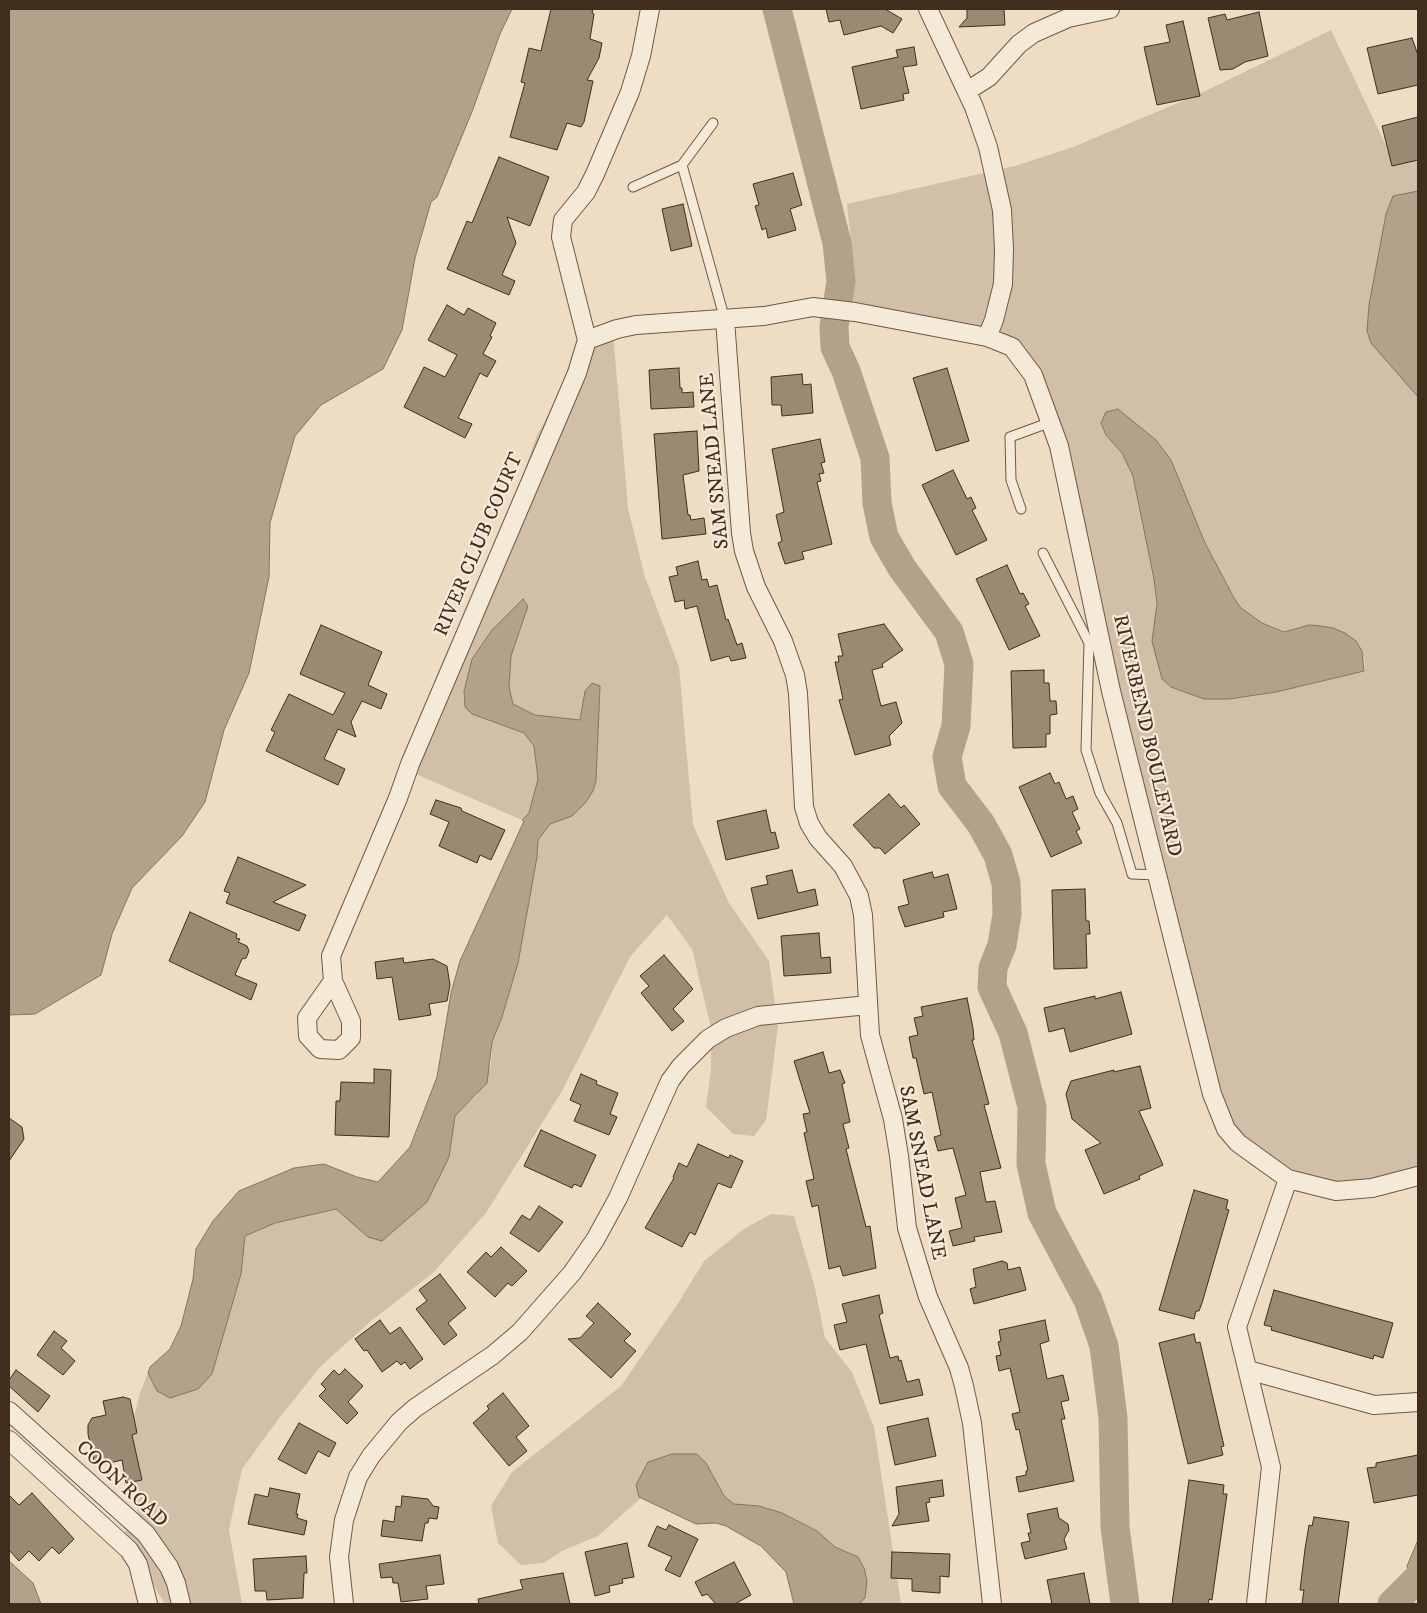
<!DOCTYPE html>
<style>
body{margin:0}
#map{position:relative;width:1427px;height:1613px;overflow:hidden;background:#efddc3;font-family:"IM FELL DW Pica",serif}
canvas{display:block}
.frame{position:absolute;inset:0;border:10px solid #412d1c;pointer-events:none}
</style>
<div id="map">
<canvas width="1427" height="1613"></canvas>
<div class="frame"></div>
</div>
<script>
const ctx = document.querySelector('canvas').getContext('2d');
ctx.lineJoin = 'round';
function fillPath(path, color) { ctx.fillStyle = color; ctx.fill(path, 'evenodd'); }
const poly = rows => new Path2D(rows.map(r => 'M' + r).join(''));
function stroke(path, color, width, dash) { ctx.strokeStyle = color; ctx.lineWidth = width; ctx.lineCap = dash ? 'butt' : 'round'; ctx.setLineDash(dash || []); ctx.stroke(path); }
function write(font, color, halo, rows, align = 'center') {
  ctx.font = font + ' "IM FELL DW Pica",serif'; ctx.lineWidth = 4.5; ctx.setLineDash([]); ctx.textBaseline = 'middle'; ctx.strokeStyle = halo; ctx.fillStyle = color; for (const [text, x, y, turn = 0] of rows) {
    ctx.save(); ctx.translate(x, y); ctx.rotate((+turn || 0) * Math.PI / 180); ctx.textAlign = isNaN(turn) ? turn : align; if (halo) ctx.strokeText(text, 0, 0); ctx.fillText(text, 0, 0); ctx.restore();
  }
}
fillPath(poly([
 [1331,30,1391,156,1418,162,1418,1181,1282,1183,1252,1166,1224,1142,1173,972,1049,432,1033,387,1003,349,844,313,844,297,853,261,847,204,1015,166,1073,147,1197,95],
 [1118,409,1156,440,1171,460,1205,543,1234,598,1241,608,1262,623,1284,632,1309,625,1333,628,1345,633,1356,641,1362,651,1365,664,1364,671,1276,692,1229,699,1204,699,1171,687,1162,678,1154,579,1133,476,1122,453,1106,435,1101,423],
 [613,333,628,508,644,574,679,667,693,825,729,903,769,961,778,1026,766,1120,754,1136,733,1134,706,1107,711,1069,711,1028,692,949,667,915,630,957,562,1091,486,1213,433,1273,371,1321,321,1366,280,1417,242,1469,229,1530,242,1604,165,1604,123,1535,138,1514,133,1465,133,1421,140,1393,148,1373,157,1391,212,1374,241,1274,245,1236,275,1223,336,1209,368,1237,449,1157,455,1116,477,1095,491,1065,492,1042,502,1017,518,963,537,857,538,840,550,824,572,816,593,791,596,781,600,687,586,691,581,720,535,715,513,704,509,687,511,656,528,606,523,599,492,630,472,659,464,691,465,707,472,714,524,733,534,746,538,779,529,813,522,820,404,769,478,600,537,435,586,346],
 [771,1214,794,1216,815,1288,825,1338,852,1372,874,1427,901,1604,859,1604,866,1596,864,1568,858,1557,835,1547,817,1531,782,1513,759,1506,734,1504,724,1496,706,1463,697,1454,672,1454,648,1462,641,1498,598,1536,562,1551,544,1563,521,1565,498,1543,491,1506,512,1472,621,1386,677,1305,704,1261,744,1229]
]), '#d1bfa7');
const water = poly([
 [9,9,512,9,500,34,473,109,437,197,431,202,415,258,402,330,383,369,321,405,295,436,270,523,269,577,249,673,224,730,205,802,182,836,132,888,112,934,101,975,35,1014,9,1015,9,9],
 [1418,191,1418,397,1371,343,1367,331,1369,305,1386,214,1393,196,1418,191],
 [1118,409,1156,440,1171,460,1205,543,1234,598,1241,608,1262,623,1284,632,1309,625,1321,626,1333,628,1345,633,1356,641,1362,651,1364,671,1276,692,1229,699,1204,699,1171,687,1162,679,1152,641,1157,604,1154,579,1133,476,1122,453,1106,435,1101,423,1106,412,1118,409],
 [523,599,528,606,511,656,509,687,513,704,535,715,580,720,585,691,592,683,600,686,596,781,593,791,586,802,572,816,550,824,538,840,537,857,518,963,502,1017,492,1042,487,1083,455,1116,449,1157,427,1202,382,1241,368,1237,336,1209,275,1223,245,1236,241,1274,212,1374,198,1389,170,1398,157,1391,148,1373,150,1367,170,1349,181,1326,193,1279,196,1249,213,1221,239,1191,294,1168,324,1164,357,1177,378,1182,410,1147,437,1077,451,993,460,961,524,821,522,820,529,813,538,779,534,746,524,733,472,714,465,707,464,691,472,659,492,630,523,599],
 [672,1454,697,1454,706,1463,724,1496,734,1504,759,1506,782,1513,817,1531,835,1547,858,1557,864,1568,867,1581,865,1598,859,1604,794,1604,786,1572,761,1546,726,1526,716,1523,696,1524,639,1497,636,1485,648,1462,672,1454],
 [1418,1540,1418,1578,1410,1581,1407,1566,1418,1540],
 [9,1561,33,1583,41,1604,9,1604,9,1561]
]);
fillPath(water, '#b4a18a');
stroke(water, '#86735e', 1);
stroke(poly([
 [777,9,837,243,841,281,834,327,835,347,846,371,875,458,877,503,884,537,902,568,949,632,959,664,956,726,947,757,952,786,981,824,998,855,1006,883,1007,914,1002,945,993,968,992,987,1013,1033,1032,1107,1031,1164,1042,1213,1088,1300,1104,1346,1113,1418,1115,1527,1125,1604],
 [1392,1604,1418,1578]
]), '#b4a18a', 29);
const building = poly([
 [551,9,593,9,592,13,594,14,590,39,602,43,599,58,587,80,593,81,584,122,581,127,567,123,557,150,510,137,525,83,521,82,529,48,541,51,551,9],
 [826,9,885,9,902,19,893,33,881,26,844,35,840,20,829,22,826,9],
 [967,9,1004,9,1005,25,959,27,967,18,967,9],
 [1259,12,1268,56,1245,62,1233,69,1220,70,1208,18,1225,14,1227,20,1259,12],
 [1183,21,1200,96,1157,105,1144,47,1170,42,1166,25,1183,21],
 [1412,38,1418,55,1418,85,1378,94,1367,48,1412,38],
 [914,47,917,65,903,67,909,93,903,94,904,100,861,109,852,67,898,57,896,50,914,47],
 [1418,117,1418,160,1392,166,1382,126,1418,117],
 [499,157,549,177,530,226,507,217,516,243,502,275,515,281,509,295,447,269,467,221,472,223,499,157],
 [793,173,802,205,790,209,796,230,768,238,766,228,762,230,755,206,759,205,753,184,793,173],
 [683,204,692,246,671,251,662,209,683,204],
 [447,305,464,315,468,308,496,323,490,336,492,337,483,354,496,361,487,377,480,373,458,418,472,424,465,438,404,407,424,367,445,377,457,355,428,340,447,305],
 [679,368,680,388,682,388,682,393,693,392,694,407,651,409,649,370,679,368],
 [947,368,969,441,936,451,913,378,947,368],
 [802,374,803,385,811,384,813,413,782,416,781,405,772,405,771,377,802,374],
 [697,431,699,471,683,475,688,515,690,515,691,520,704,518,706,534,662,539,654,434,697,431],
 [820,439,825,462,821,463,824,473,819,474,821,481,817,482,832,544,802,552,804,559,785,564,778,543,782,541,776,515,784,512,772,449,820,439],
 [953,470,967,499,971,497,976,508,972,510,987,540,956,555,922,485,953,470],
 [698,561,702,580,707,579,709,587,717,585,726,620,728,619,737,645,742,643,746,658,731,661,729,656,711,661,697,606,685,609,684,600,675,602,669,577,678,575,676,567,698,561],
 [1007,565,1020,594,1023,593,1029,604,1025,606,1040,636,1009,650,976,579,1007,565],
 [884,624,903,650,882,664,883,667,872,670,881,706,896,702,902,723,889,736,891,745,855,755,839,700,843,699,835,662,839,662,838,656,843,656,838,634,884,624],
 [321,625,382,652,368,685,387,694,381,709,362,701,351,722,356,737,338,729,324,759,345,769,338,785,266,751,275,732,271,730,289,694,333,715,345,693,300,674,321,625],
 [1044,670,1044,683,1049,683,1050,701,1056,701,1057,714,1050,715,1050,734,1046,734,1046,747,1013,748,1011,671,1044,670],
 [1050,773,1055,784,1059,782,1066,799,1073,796,1078,809,1072,812,1080,829,1076,831,1082,843,1051,857,1019,787,1050,773],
 [889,794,901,808,904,805,920,824,885,854,880,848,874,848,853,825,889,794],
 [436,800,461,808,462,811,505,830,491,860,480,855,477,863,439,846,449,822,430,814,436,800],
 [766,810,771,833,775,832,779,848,726,860,717,821,766,810],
 [238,857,306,885,273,902,306,915,299,931,226,903,230,893,224,891,238,857],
 [792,870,798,893,815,889,818,905,758,919,751,888,768,884,766,876,792,870],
 [932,872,934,878,948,874,957,909,943,912,944,917,905,927,898,907,909,904,903,880,932,872],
 [1085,889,1086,921,1089,921,1090,934,1086,934,1087,968,1054,969,1052,890,1085,889],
 [190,912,237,934,236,938,240,939,238,942,247,946,249,951,246,958,242,959,235,975,257,984,251,1000,169,961,190,912],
 [819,933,821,958,830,957,831,973,784,976,781,936,819,933],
 [664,955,693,989,673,1009,684,1021,672,1031,641,993,649,986,640,976,664,955],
 [403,958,404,963,433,959,447,966,450,985,447,1001,429,1004,431,1015,399,1020,392,977,377,979,375,962,403,958],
 [1121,992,1132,1034,1070,1052,1064,1028,1049,1032,1044,1008,1095,996,1095,999,1121,992],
 [967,998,973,1028,974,1040,972,1040,989,1104,984,1105,1001,1168,980,1172,986,1202,995,1201,1002,1232,974,1237,975,1241,953,1246,949,1231,962,1228,955,1198,966,1195,953,1148,938,1151,934,1137,941,1135,932,1092,924,1094,916,1058,913,1058,909,1037,918,1035,914,1018,923,1016,921,1007,967,998],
 [823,1052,829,1073,840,1070,845,1083,842,1084,850,1122,843,1124,849,1148,846,1149,866,1227,870,1226,876,1268,843,1276,840,1266,829,1269,818,1205,812,1207,806,1181,814,1179,804,1133,807,1132,803,1114,810,1113,794,1061,823,1052],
 [1140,1066,1151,1108,1139,1111,1163,1165,1139,1176,1140,1179,1104,1194,1085,1150,1101,1143,1072,1119,1066,1094,1071,1081,1114,1070,1114,1072,1140,1066],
 [374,1069,391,1070,389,1137,335,1135,336,1101,340,1101,341,1082,374,1083,374,1069],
 [581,1074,597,1081,596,1084,618,1093,610,1114,617,1117,609,1135,574,1121,581,1105,570,1100,581,1074],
 [9,1118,22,1127,24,1139,9,1161,9,1118],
 [541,1130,596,1155,581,1187,574,1184,572,1188,524,1166,541,1130],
 [698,1144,729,1158,730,1155,743,1161,731,1188,718,1183,695,1235,690,1232,682,1247,645,1228,674,1178,673,1177,679,1163,687,1167,698,1144],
 [1194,1190,1228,1200,1226,1209,1229,1210,1202,1303,1199,1311,1196,1311,1194,1319,1159,1310,1194,1190],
 [539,1206,563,1222,539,1252,510,1233,522,1215,530,1220,539,1206],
 [501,1247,527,1271,512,1286,508,1283,495,1297,467,1272,486,1252,491,1257,501,1247],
 [1002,1261,1007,1263,1008,1270,1020,1267,1026,1290,974,1304,970,1289,976,1287,973,1269,1002,1261],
 [440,1274,466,1308,448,1323,457,1335,444,1345,416,1309,427,1301,419,1290,440,1274],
 [1274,1290,1393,1323,1383,1358,1374,1355,1373,1359,1271,1330,1272,1327,1264,1325,1274,1290],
 [879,1295,883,1313,879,1315,890,1358,898,1356,899,1361,901,1360,907,1382,919,1379,923,1395,880,1404,866,1344,840,1350,834,1325,847,1322,842,1304,879,1295],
 [598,1303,631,1334,624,1341,636,1351,611,1378,568,1339,580,1338,594,1323,586,1316,598,1303],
 [380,1320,390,1334,400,1327,423,1359,410,1369,405,1362,401,1365,397,1361,382,1372,367,1350,364,1351,355,1339,380,1320],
 [1045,1320,1049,1341,1040,1344,1047,1379,1063,1375,1069,1400,1061,1402,1065,1419,1061,1419,1074,1481,1019,1492,1016,1477,1026,1475,1026,1471,1028,1470,1019,1429,1016,1430,1012,1414,1020,1412,1010,1368,999,1371,996,1356,1001,1355,998,1342,1001,1341,999,1330,1045,1320],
 [54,1331,67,1341,61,1348,75,1361,63,1375,37,1355,54,1331],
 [1194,1334,1196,1343,1200,1342,1224,1446,1221,1447,1223,1455,1188,1464,1159,1343,1194,1334],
 [345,1369,363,1386,348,1402,358,1413,347,1424,319,1396,326,1389,321,1384,334,1370,339,1375,345,1369],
 [16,1370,50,1396,38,1412,9,1386,9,1380,16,1370],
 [503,1393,529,1426,516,1437,527,1451,509,1466,473,1423,489,1409,487,1406,503,1393],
 [123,1397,130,1399,137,1433,132,1435,142,1480,126,1483,122,1460,105,1464,104,1459,94,1461,88,1434,88,1425,92,1418,106,1415,103,1401,123,1397],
 [928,1418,936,1456,895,1465,887,1427,928,1418],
 [299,1423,336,1443,329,1457,318,1451,306,1474,278,1459,299,1423],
 [1418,1455,1418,1495,1374,1503,1367,1468,1376,1467,1376,1463,1418,1455],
 [942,1480,944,1496,929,1498,930,1502,926,1503,929,1521,892,1526,899,1514,896,1487,942,1480],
 [1189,1480,1224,1485,1223,1494,1227,1494,1212,1600,1209,1599,1208,1604,1172,1604,1189,1480],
 [270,1488,300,1494,296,1514,298,1514,297,1518,307,1521,304,1535,248,1524,255,1494,268,1497,270,1488],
 [32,1493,74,1539,59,1554,52,1547,39,1561,29,1551,19,1561,9,1550,9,1495,19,1505,32,1493],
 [402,1496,428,1499,433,1506,439,1507,437,1519,429,1518,428,1523,425,1523,422,1541,381,1536,383,1520,394,1522,396,1506,401,1507,402,1496],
 [1057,1508,1059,1518,1068,1524,1069,1530,1064,1539,1067,1549,1025,1559,1021,1543,1030,1541,1028,1533,1031,1533,1027,1514,1057,1508],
 [1314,1517,1349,1522,1338,1604,1302,1604,1304,1590,1300,1590,1305,1549,1309,1525,1312,1526,1314,1517],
 [669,1525,698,1539,680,1577,665,1570,672,1557,648,1546,657,1526,666,1530,669,1525],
 [627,1543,634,1577,622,1579,623,1583,609,1586,610,1592,595,1596,585,1552,627,1543],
 [892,1552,950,1554,949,1577,940,1576,940,1593,912,1591,912,1579,891,1578,892,1552],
 [440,1555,444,1584,426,1586,428,1599,401,1602,398,1583,393,1583,392,1577,381,1578,379,1564,440,1555],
 [306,1556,307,1573,304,1573,303,1598,267,1600,266,1591,255,1591,253,1559,306,1556],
 [734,1562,751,1595,735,1604,716,1604,707,1594,702,1596,695,1582,734,1562],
 [563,1573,570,1604,479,1604,478,1599,523,1589,520,1580,563,1573],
 [1084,1573,1090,1604,1052,1604,1047,1580,1084,1573]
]);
fillPath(building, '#9b8973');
stroke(building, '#412d1c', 1);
const lane = poly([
 [682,165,713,123],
 [633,187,682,165,725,320],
 [1021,509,1011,480,1010,437,1051,422],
 [1043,553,1089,643],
 [1100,638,1089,643,1086,750,1100,793,1117,823,1132,874,1157,875]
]);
const street = poly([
 [928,9,974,107,988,147,1002,210,1004,249,1003,284,994,320,987,337],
 [967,91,989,77,1019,44,1034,33,1068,18,1110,9],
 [725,320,741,533,744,551,756,587,783,641,795,675,798,693,804,807,809,823,818,838,843,866,859,896,863,915,870,1035,893,1119,899,1156,907,1228,928,1297,959,1368,964,1386,972,1423,992,1604],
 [587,340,561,237,563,220,586,192,595,174,630,92,641,56,650,9],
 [333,981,331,956,398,798,410,764,577,373,587,340,617,329,636,325,764,316,813,307,855,312,987,337,1012,347,1033,375,1059,446,1111,691,1212,1094,1226,1129,1238,1143,1288,1179,1336,1191,1372,1188,1418,1176],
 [333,981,351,1021,351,1038,339,1050,320,1049,308,1036,307,1018,333,981],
 [1248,1370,1374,1405,1418,1402],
 [9,1411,146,1534,169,1567,176,1583,181,1604],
 [9,1440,129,1550,138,1564,148,1604],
 [344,1604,339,1557,344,1520,358,1477,371,1456,399,1422,415,1408,493,1355,520,1332,572,1273,595,1240,618,1198,670,1081,681,1066,708,1039,726,1028,758,1016,868,1005],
 [1256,1604,1271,1467,1237,1327,1288,1179]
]);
stroke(lane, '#6c5946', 11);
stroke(street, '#6c5946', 20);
stroke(lane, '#f5e9d8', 9);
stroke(street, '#f5e9d8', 18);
write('20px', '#412d1c', '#f5e9d8', [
 ["SAM SNEAD LANE",716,461,-95],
 ["RIVER CLUB COURT",480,545,-67],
 ["RIVERBEND BOULEVARD",1146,736,77],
 ["SAM SNEAD LANE",921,1173,79],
 ["COON ROAD",121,1485,43]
]);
</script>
